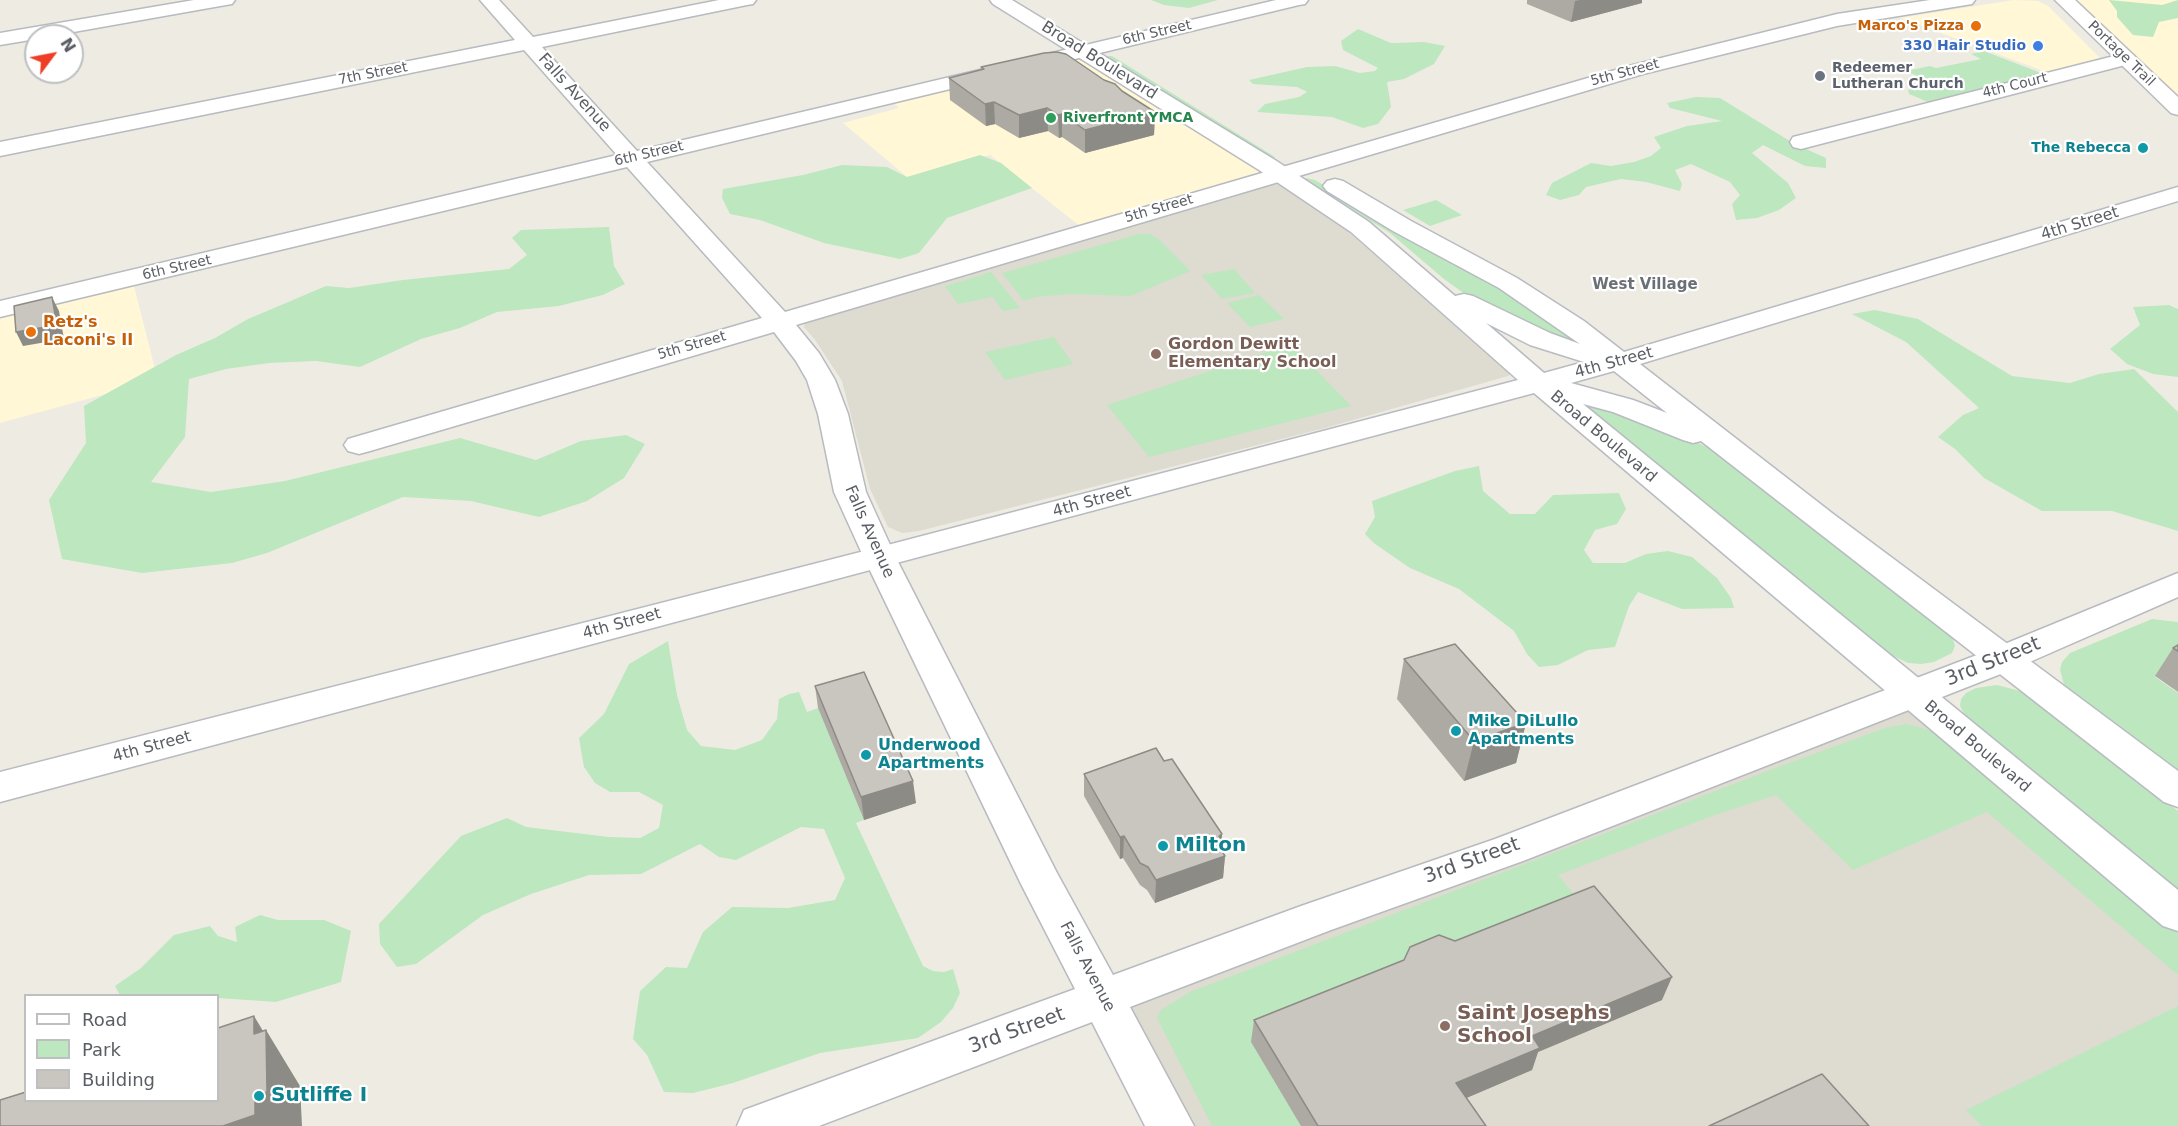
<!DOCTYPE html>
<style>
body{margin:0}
#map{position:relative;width:2178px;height:1126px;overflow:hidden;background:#eeece2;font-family:"DejaVu Sans",sans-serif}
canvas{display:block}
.legend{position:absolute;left:24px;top:994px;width:195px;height:108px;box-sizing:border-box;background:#fff;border:2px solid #bdbfc1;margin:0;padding:8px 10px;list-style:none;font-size:18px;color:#5a5e64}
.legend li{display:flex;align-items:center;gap:12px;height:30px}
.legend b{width:30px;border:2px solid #bdbfc1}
.north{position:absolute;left:24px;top:24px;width:60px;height:60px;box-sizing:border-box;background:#fff;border:2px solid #bdbfc1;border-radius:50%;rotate:58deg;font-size:16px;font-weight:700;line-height:24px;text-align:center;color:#5a5e64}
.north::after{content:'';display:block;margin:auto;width:21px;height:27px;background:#f03e26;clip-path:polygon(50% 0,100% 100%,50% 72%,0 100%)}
</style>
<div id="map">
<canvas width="2178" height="1126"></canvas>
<ul class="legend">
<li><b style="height:8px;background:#fff"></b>Road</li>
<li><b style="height:16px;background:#bde7bf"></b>Park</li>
<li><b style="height:16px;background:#c9c6bf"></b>Building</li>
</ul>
<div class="north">N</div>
</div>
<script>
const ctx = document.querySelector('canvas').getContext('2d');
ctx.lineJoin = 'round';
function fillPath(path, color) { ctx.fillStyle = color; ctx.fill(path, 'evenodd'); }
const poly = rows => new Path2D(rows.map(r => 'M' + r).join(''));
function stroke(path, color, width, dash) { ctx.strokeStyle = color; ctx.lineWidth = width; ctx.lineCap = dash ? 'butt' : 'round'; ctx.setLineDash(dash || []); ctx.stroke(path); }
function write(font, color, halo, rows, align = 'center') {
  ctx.font = font + ' "DejaVu Sans",sans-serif'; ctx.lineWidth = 4.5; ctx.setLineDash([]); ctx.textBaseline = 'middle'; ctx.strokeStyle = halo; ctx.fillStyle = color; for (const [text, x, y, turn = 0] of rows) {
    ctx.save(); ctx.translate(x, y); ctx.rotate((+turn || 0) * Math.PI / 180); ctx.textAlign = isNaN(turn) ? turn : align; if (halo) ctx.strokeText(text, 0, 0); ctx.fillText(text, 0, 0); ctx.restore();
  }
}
fillPath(poly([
 [2014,0,2038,1,2048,6,2102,60,2049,73,1900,18],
 [2064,0,2178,0,2178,109],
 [1082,51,1279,173,1085,230,990,155,907,177,843,123,899,108,888,97],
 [132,278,156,373,135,386,0,423,0,310]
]), '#fff7d6');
fillPath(poly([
 [1274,184,1285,185,1325,211,1510,374,1508,376,1325,428,919,531,902,533,888,527,870,489,842,381,815,340,804,327,805,321,1263,185],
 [1914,694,2178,914,2178,1126,1170,1126,1105,999]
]), '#dedbd1');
fillPath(poly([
 [1151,0,1218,0,1189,8,1164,5],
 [2109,0,2162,5,2178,0,2178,18,2159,22,2153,37,2133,35,2117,17,2117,11],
 [1358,29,1391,43,1424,42,1445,46,1434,64,1404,79,1387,82,1391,107,1378,124,1363,128,1332,117,1257,112,1265,104,1299,97,1307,92,1297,87,1253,84,1249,80,1307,67,1335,66,1360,73,1375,71,1378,68,1343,50,1341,41],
 [1984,51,2041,73,1928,102,1909,94,1908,90,1931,82,1906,71,1930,66,1936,68,1981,59,1971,54],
 [1105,56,1112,56,1275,157,1272,159],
 [1696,97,1720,98,1793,143,1826,158,1826,168,1805,166,1763,145,1752,153,1788,183,1796,198,1779,210,1757,218,1736,220,1732,204,1740,195,1730,182,1691,164,1675,170,1682,184,1680,191,1646,182,1621,179,1586,187,1579,195,1560,200,1546,195,1552,183,1591,163,1611,166,1634,162,1651,156,1661,148,1654,137,1687,126,1722,121,1670,108,1667,103],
 [980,155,1001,163,1032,188,947,218,919,253,900,259,824,243,760,220,730,214,722,198,723,189,803,175,842,165,887,167,907,177],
 [1306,178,1315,180,1410,237,1503,288,1580,345,1576,347,1476,302,1444,279,1390,233,1305,180],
 [1436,200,1462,215,1430,226,1403,210],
 [609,227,614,266,625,284,603,295,559,306,497,312,460,328,421,339,360,367,316,361,269,363,226,369,189,379,185,437,151,482,211,492,285,481,460,438,536,460,581,441,626,435,645,444,624,478,587,501,539,517,471,501,403,497,267,553,232,563,142,573,62,559,49,500,86,443,84,406,176,355,215,338,248,319,326,286,349,288,403,280,509,269,527,255,512,238,521,230],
 [1139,234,1150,234,1161,241,1190,271,1131,296,1072,294,1035,297,1024,301,1002,273],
 [1234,269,1255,293,1222,299,1201,275],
 [991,272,1020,308,1003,311,993,297,958,304,945,286],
 [1259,295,1284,319,1250,327,1227,303],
 [2169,305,2178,309,2178,377,2153,374,2127,364,2110,349,2140,325,2133,307],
 [1875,310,1918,319,2012,376,2070,383,2099,374,2134,369,2178,412,2178,531,2112,511,2042,511,1984,478,1955,449,1938,437,1963,415,1979,408,1906,342,1852,314],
 [1054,337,1073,364,1005,380,985,352],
 [1291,344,1351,406,1149,457,1107,405],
 [1583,400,1682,434,1723,456,1948,632,1953,639,1955,646,1952,653,1934,662,1921,664,1908,663,1883,651,1587,407],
 [1479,466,1483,491,1510,514,1535,514,1553,495,1619,493,1626,509,1617,524,1595,530,1584,550,1593,563,1625,563,1646,554,1668,551,1692,557,1717,578,1731,598,1734,608,1682,609,1638,592,1629,606,1615,647,1588,650,1558,665,1539,667,1527,654,1514,631,1459,589,1410,568,1375,544,1365,534,1375,517,1372,501,1455,471],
 [2152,619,2178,622,2178,665,2155,677,2178,693,2178,776,2065,688,2060,670,2062,662,2070,653],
 [668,641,677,695,687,730,701,746,735,750,762,740,777,719,779,699,789,694,799,692,807,712,818,708,864,820,856,823,923,966,933,971,944,972,953,969,960,993,953,1008,941,1022,918,1038,820,1053,733,1083,693,1093,664,1092,647,1055,633,1039,640,991,666,967,687,968,703,932,732,907,788,908,835,900,845,878,824,829,801,827,736,860,719,857,700,844,641,874,589,875,531,894,483,915,416,964,397,967,380,944,379,924,461,836,507,818,526,827,609,837,640,838,659,828,663,805,639,792,610,792,595,783,584,767,579,738,604,714,629,664],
 [1997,685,2020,691,2033,697,2178,811,2178,894,1968,721,1960,706,1961,699,1966,693,1976,688],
 [1906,724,1926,729,1945,739,2178,934,2178,975,1987,812,1853,870,1776,795,1712,816,1558,875,1586,909,1301,1126,1212,1126,1157,1018,1161,1010,1190,992,1778,767,1885,728],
 [260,915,278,920,324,920,351,931,341,982,276,1002,218,998,218,996,120,995,115,986,141,968,174,935,210,926,218,936,237,942,235,927],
 [2178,1006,2178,1126,1982,1126,1966,1110]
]), '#bde7bf');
const street = poly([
 [194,0,235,0,232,4,226,5,51,36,36,36,36,39,0,45,0,33,194,0],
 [480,0,499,0,533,37,719,0,756,0,753,4,747,5,542,47,637,151,1276,0,1308,0,1305,4,1299,5,647,162,785,312,1629,66,1837,14,1930,0,1975,0,1972,4,1966,5,1837,26,1643,74,796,325,819,353,835,380,848,414,866,492,896,558,1057,873,1113,975,1301,906,1495,839,1990,650,2178,573,2178,597,2016,668,1523,861,1331,930,1130,1007,1194,1126,1145,1126,1092,1022,819,1126,737,1126,744,1110,1075,989,1021,884,864,558,834,492,818,414,807,380,796,361,774,332,370,451,359,454,348,451,344,445,348,439,762,318,627,167,0,317,0,301,617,155,524,50,0,156,0,142,515,40,480,0],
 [2126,53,2133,55,2136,59,2133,63,1801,149,1793,147,1790,142,1793,137,2126,53]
]);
const secondary = poly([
 [990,0,1012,0,1275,160,1369,222,1455,296,1464,294,1473,296,1550,333,1580,344,1499,288,1393,231,1327,191,1323,186,1327,181,1335,179,1343,181,1411,221,1517,278,1584,321,1624,352,2178,187,2178,201,1640,364,1832,513,2178,771,2178,807,2164,802,1701,441,1693,443,1683,440,1613,412,1583,404,2178,890,2178,931,2163,926,1534,393,0,802,0,772,880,547,1518,380,1351,232,1259,170,993,4,990,0],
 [1486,323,1530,345,1584,362,1544,373,1486,323],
 [1614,371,1667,413,1633,400,1571,383,1614,371],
 [2055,0,2075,0,2178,97,2178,115,2171,113,2055,0]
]);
stroke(street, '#b7babf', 3);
stroke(secondary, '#b8bbc1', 3);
fillPath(street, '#fff');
fillPath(secondary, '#fff');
fillPath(poly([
 [1527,0,1642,0,1642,3,1571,22,1527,4],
 [981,67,1122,91,1155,112,1154,135,1085,153,1062,137,1059,138,1048,131,1019,138,995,124,986,126,950,100,949,78,981,70],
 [2178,645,2178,692,2155,676,2173,648],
 [1404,659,1526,723,1516,763,1464,781,1397,699],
 [815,686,916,803,864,820,818,708],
 [1164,761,1222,834,1221,849,1225,856,1223,878,1155,903,1147,890,1140,885,1123,858,1120,859,1084,796,1084,774],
 [1455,941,1662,1000,1538,1052,1532,1070,1466,1098,1486,1126,1301,1126,1251,1042,1254,1020]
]), '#adaaa4');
fillPath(poly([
 [1580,0,1642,0,1642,3,1571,22,1575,1],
 [994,102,995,124,986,126,985,104],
 [1047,108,1048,131,1019,138,1019,115],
 [1155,112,1154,135,1085,153,1085,130],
 [1062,114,1062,137,1059,138,1058,115],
 [52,297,59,311,64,339,23,346,16,332],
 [1526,723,1516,763,1464,781,1474,741],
 [913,781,916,803,864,820,861,797],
 [1222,834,1221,857,1225,856,1223,878,1155,903,1156,880,1217,843,1219,836],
 [1124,836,1123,858,1120,859,1120,837],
 [1672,977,1662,1000,1538,1052,1532,1070,1450,1105,1456,1083,1532,1036],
 [254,1016,266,1036,266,1030,300,1086,302,1126,223,1126,254,1034]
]), '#8d8b86');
const building = poly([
 [1057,52,1066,54,1104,80,1115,84,1122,91,1155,112,1085,130,1062,114,1058,115,1047,108,1019,115,994,102,985,104,949,78,984,69,981,67,1044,53,1057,52],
 [52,297,57,325,16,332,14,306,52,297],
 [1455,644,1526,723,1474,741,1404,659,1455,644],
 [2178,645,2178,651,2173,648,2178,645],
 [864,672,913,781,861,797,815,686,864,672],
 [1156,748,1164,761,1172,759,1222,834,1219,836,1222,841,1217,843,1225,856,1156,880,1148,867,1140,863,1124,836,1120,837,1084,774,1156,748],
 [1594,886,1672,977,1532,1036,1540,1048,1456,1083,1486,1126,1318,1126,1254,1020,1404,960,1410,947,1439,935,1455,941,1594,886],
 [254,1016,254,1034,266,1030,267,1092,255,1096,255,1115,223,1126,0,1126,0,1100,26,1092,26,1101,218,1101,218,1028,254,1016],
 [1822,1074,1869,1126,1709,1126,1822,1074]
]);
fillPath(building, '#c9c6bf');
stroke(building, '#8d8b86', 1.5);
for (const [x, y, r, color] of [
 [1976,26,6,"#e8710a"],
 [2038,46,6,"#3f7fe0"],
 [1820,76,6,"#6b7280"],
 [1051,118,6,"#2e9e5b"],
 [2143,148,6,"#0f9aa8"],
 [31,332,6,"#e8710a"],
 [1156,354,6,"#8d6e63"],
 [1456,731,6,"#0f9aa8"],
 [866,755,6,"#0f9aa8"],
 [1163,846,6,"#0f9aa8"],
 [1445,1026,6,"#8d6e63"],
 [259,1096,6,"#0f9aa8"]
]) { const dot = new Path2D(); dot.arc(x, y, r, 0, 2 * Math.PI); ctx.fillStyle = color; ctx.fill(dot); stroke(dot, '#fff', 2); }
write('bold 14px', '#c56008', '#fff', [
 ["Marco's Pizza",1964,26]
], 'right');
write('14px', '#5a5e64', '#fff', [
 ["6th Street",1157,33,-13],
 ["Portage Trail",2121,54,44],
 ["5th Street",1625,73,-15],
 ["7th Street",373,74,-11],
 ["4th Court",2015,86,-14],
 ["6th Street",649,154,-13],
 ["5th Street",1159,209,-16],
 ["6th Street",177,268,-13],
 ["5th Street",692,346,-16]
]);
write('bold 14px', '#366cbe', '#fff', [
 ["330 Hair Studio",2026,46]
], 'right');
write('bold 14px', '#5b616d', '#fff', [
 ["Redeemer",1832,68],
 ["Lutheran Church",1832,84]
], 'left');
write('bold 14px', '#27864d', '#fff', [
 ["Riverfront YMCA",1063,118]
], 'left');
write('bold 14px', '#0d838f', '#fff', [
 ["The Rebecca",2131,148]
], 'right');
write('bold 15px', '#6b7076', '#fff', [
 ["West Village",1645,285]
]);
write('16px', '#5a5e64', '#fff', [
 ["Broad Boulevard",1099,61,32],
 ["Falls Avenue",574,93,48],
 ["4th Street",2080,224,-17],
 ["4th Street",1614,363,-15],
 ["Broad Boulevard",1603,437,40],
 ["4th Street",1092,502,-15],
 ["Falls Avenue",869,532,66],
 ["4th Street",622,624,-15],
 ["4th Street",152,747,-15],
 ["Broad Boulevard",1977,747,40],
 ["Falls Avenue",1087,967,62]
]);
write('bold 16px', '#c56008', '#fff', [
 ["Retz's",43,323],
 ["Laconi's II",43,341]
], 'left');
write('bold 16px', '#785e54', '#fff', [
 ["Gordon Dewitt",1168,345],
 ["Elementary School",1168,363]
], 'left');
write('bold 16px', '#0d838f', '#fff', [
 ["Mike DiLullo",1468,722],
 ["Apartments",1468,740],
 ["Underwood",878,746],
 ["Apartments",878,764]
], 'left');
write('20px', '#5a5e64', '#fff', [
 ["3rd Street",1993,662,-22],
 ["3rd Street",1472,861,-20],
 ["3rd Street",1017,1031,-20]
]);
write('bold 20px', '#0d838f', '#fff', [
 ["Milton",1175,846],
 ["Sutliffe I",271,1096]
], 'left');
write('bold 20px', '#785e54', '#fff', [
 ["Saint Josephs",1457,1014],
 ["School",1457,1037]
], 'left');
</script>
